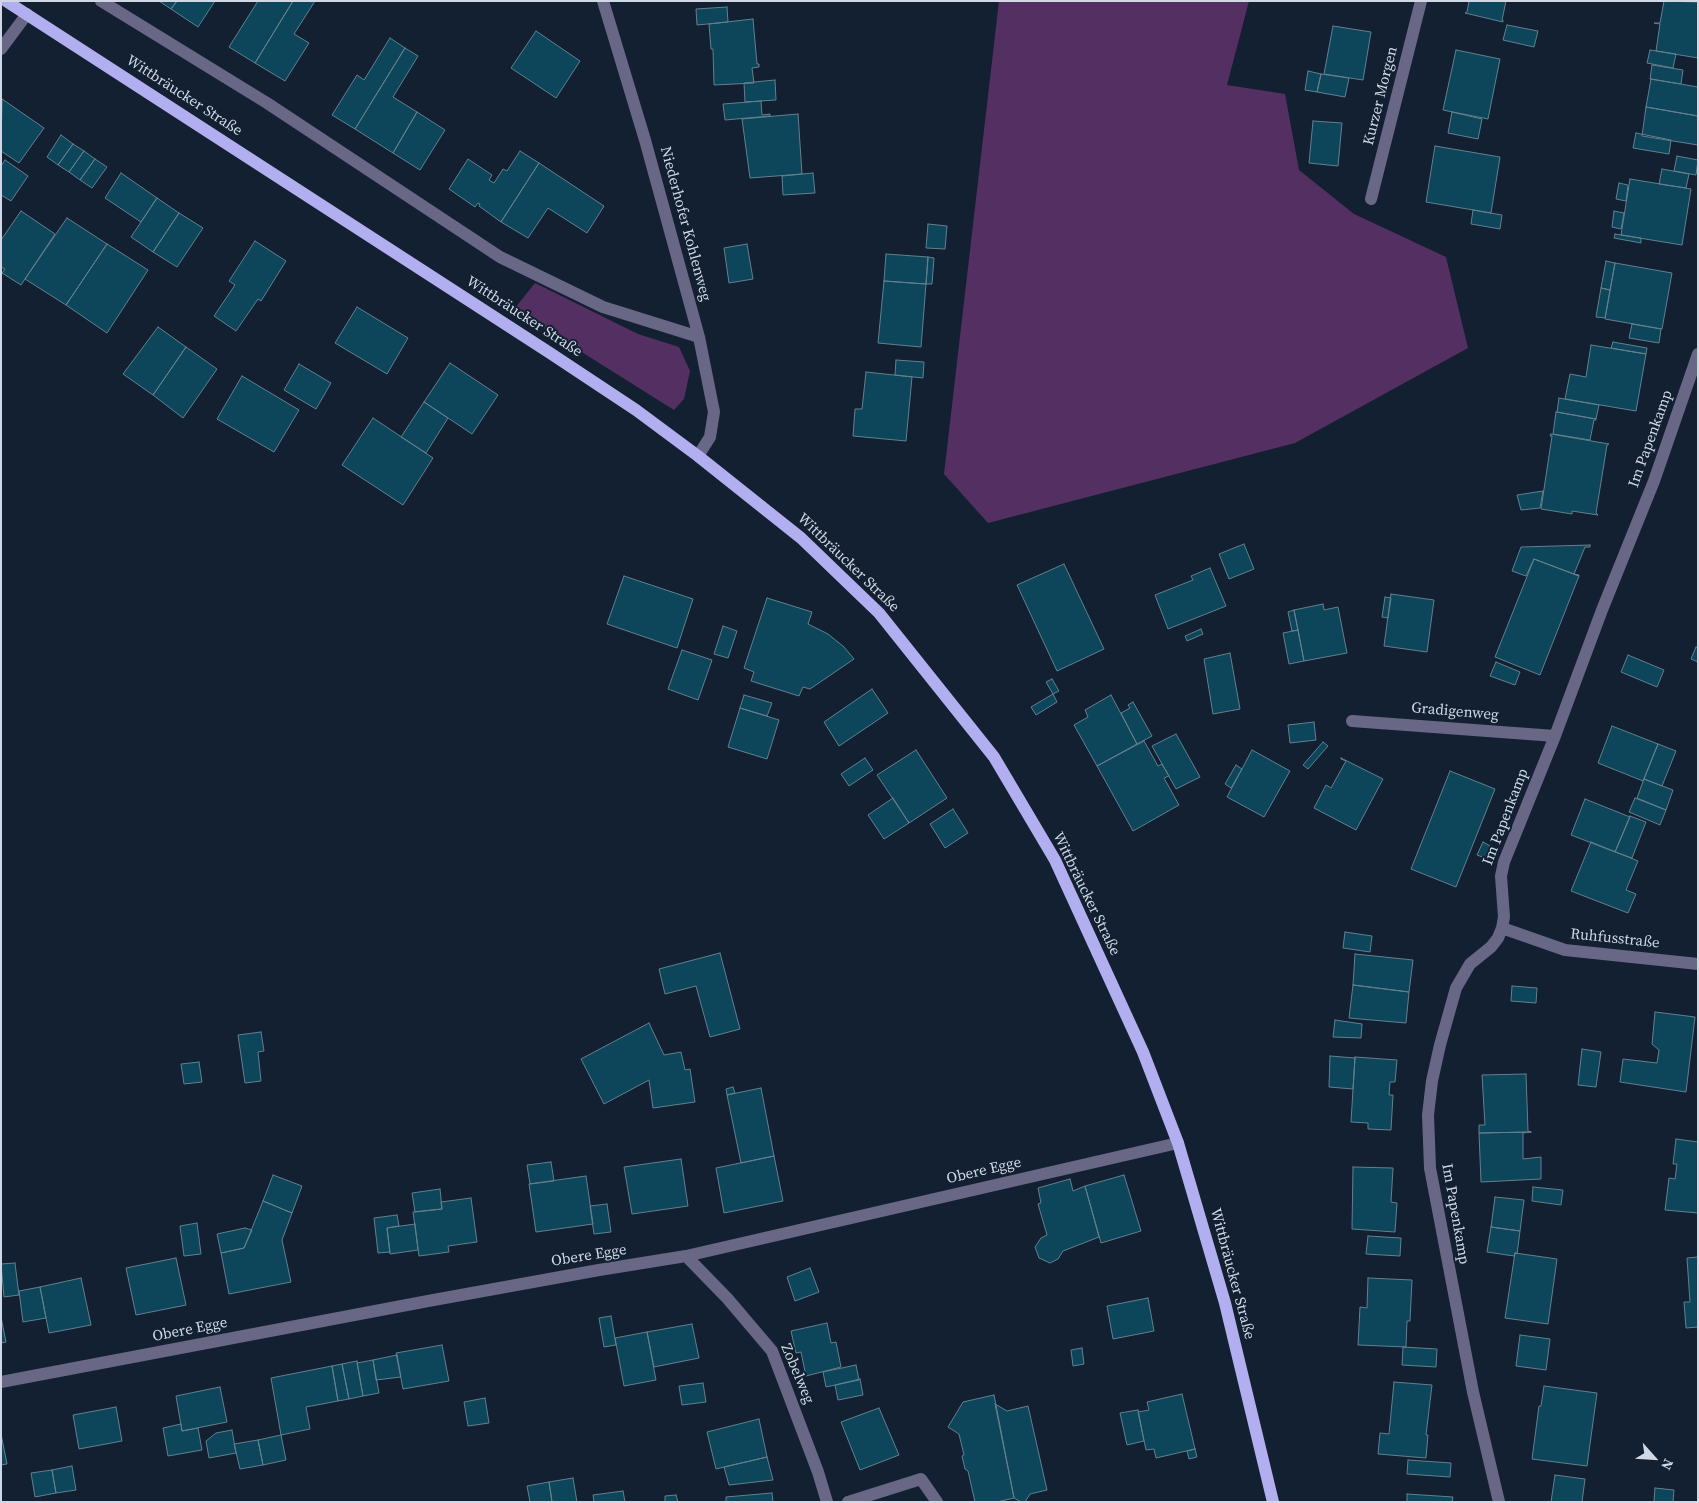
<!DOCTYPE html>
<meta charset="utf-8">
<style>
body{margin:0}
#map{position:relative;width:1699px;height:1503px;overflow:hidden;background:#132032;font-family:"Source Serif 4",serif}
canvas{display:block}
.frame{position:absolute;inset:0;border:2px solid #cfd8e4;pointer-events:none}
.north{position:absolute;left:1629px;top:1433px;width:50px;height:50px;-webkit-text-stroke:4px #132032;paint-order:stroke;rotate:116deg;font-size:14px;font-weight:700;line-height:20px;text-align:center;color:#cfd8e4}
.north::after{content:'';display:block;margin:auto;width:18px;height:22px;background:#cfd8e4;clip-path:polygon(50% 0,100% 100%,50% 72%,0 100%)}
</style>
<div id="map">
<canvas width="1699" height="1503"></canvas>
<div class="frame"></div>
<div class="north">N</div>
</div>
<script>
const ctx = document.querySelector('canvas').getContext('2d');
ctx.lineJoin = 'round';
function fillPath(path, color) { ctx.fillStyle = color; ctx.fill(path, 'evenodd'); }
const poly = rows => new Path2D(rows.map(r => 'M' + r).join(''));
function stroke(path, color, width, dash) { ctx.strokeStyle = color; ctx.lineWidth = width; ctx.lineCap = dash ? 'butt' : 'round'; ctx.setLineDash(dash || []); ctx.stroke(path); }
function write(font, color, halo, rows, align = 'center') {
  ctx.font = font + ' "Source Serif 4",serif'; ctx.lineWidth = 4; ctx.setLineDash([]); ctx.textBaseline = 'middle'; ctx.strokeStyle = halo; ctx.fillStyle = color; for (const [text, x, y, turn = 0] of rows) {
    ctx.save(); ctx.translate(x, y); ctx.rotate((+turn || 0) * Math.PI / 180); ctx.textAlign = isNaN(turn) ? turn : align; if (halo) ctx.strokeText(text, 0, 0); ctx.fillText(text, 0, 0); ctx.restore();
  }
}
fillPath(poly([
 [999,1,1249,1,1227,85,1285,94,1299,170,1354,214,1446,257,1468,348,1295,443,988,523,944,474],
 [535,283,638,334,679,347,690,371,684,399,674,410,545,329,515,308]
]), '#543062');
const building = poly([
 [159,1,177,1,171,9,159,1],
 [177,1,215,1,198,27,171,9,177,1],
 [258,1,293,1,255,63,229,47,258,1],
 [293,1,315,1,294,34,309,43,285,81,255,63,293,1],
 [1469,1,1506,1,1502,20,1503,20,1503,22,1465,13,1467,12,1469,1],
 [1664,1,1698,2,1698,58,1656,51,1660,24,1654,23,1660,23,1664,1],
 [727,7,728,22,697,25,696,9,727,7],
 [753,19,757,64,759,64,759,67,752,68,754,83,714,85,713,49,711,49,709,24,753,19],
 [1507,25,1538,31,1534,47,1503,40,1507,25],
 [1333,26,1371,32,1363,80,1324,74,1333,26],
 [536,31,580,61,556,98,511,68,536,31],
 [390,38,405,48,355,129,332,115,357,75,364,80,390,38],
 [405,48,418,56,393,97,417,112,393,153,355,129,405,48],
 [1456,50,1500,59,1488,119,1443,110,1456,50],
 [1650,50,1676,54,1673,68,1647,63,1650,50],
 [1652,65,1683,70,1681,84,1650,79,1652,65],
 [1308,71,1321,74,1317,92,1305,90,1308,71],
 [1321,74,1349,78,1345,97,1317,92,1321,74],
 [1651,79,1698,87,1698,116,1646,107,1651,79],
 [775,80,776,100,745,102,744,83,775,80],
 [2,99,44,128,19,163,1,151,2,99],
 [761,101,762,115,770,114,770,116,725,120,723,104,761,101],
 [1646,107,1698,116,1698,145,1642,136,1646,107],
 [417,112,445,130,420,170,393,153,417,112],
 [1452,112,1482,119,1478,139,1448,133,1452,112],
 [798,114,802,174,750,178,742,119,798,114],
 [1313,121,1342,123,1338,166,1309,163,1313,121],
 [1636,133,1671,140,1669,154,1633,148,1636,133],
 [61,135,73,144,58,165,47,157,61,135],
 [73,144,84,151,69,172,58,165,73,144],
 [1435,146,1500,157,1491,213,1426,202,1435,146],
 [84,151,95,159,80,180,69,172,84,151],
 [520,151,539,163,501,222,479,206,480,204,478,203,475,207,449,189,468,159,492,175,489,180,494,183,503,169,507,171,520,151],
 [1677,156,1698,160,1696,175,1674,171,1677,156],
 [95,159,107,167,92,188,80,180,95,159],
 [5,160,28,176,11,201,1,195,1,166,5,160],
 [539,163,604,206,587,233,548,208,528,238,501,222,539,163],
 [1662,169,1689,174,1686,188,1659,184,1662,169],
 [121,173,157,198,141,222,105,198,121,173],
 [813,173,815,193,783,195,782,176,813,173],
 [1630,179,1691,189,1682,245,1621,235,1630,179],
 [1619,183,1628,185,1626,201,1616,199,1619,183],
 [157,198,179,213,153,252,131,237,157,198],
 [1473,210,1502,215,1500,229,1471,224,1473,210],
 [21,211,55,234,21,285,2,273,5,269,1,267,1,240,21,211],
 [1614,211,1624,213,1621,229,1612,227,1614,211],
 [179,213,203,228,177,267,153,252,179,213],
 [67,218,107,244,66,305,25,279,67,218],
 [928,224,947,226,945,249,926,248,928,224],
 [1615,234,1641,238,1641,243,1614,238,1615,234],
 [255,241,286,261,261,301,258,299,236,331,214,316,235,285,229,281,255,241],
 [107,244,148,270,107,333,66,305,107,244],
 [747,244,753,279,729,283,724,248,747,244],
 [886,254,928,257,926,284,884,281,886,254],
 [928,257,934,258,932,284,926,284,928,257],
 [1606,261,1615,263,1610,290,1601,288,1606,261],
 [1615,263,1672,273,1662,329,1605,319,1615,263],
 [884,281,926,284,921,347,878,343,884,281],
 [1601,288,1610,290,1605,318,1596,317,1601,288],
 [357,307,408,338,387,374,335,343,357,307],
 [1632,324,1661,329,1659,343,1629,338,1632,324],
 [158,327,186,347,153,395,123,374,158,327],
 [1613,342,1647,348,1646,354,1611,348,1613,342],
 [1591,345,1646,354,1636,411,1565,399,1570,374,1586,377,1591,345],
 [186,347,217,369,183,418,153,395,186,347],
 [896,360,924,362,923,378,895,375,896,360],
 [450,363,498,395,472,434,424,402,450,363],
 [299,364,331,383,316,409,284,390,299,364],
 [866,372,912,377,906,441,853,436,855,409,862,409,866,372],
 [242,376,299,410,274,452,217,419,242,376],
 [1559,398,1599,405,1596,419,1557,412,1559,398],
 [424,402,448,418,426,453,401,437,424,402],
 [1556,412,1596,419,1596,420,1594,420,1590,440,1553,434,1556,412],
 [373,418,433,458,403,505,342,465,373,418],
 [1551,434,1609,444,1607,445,1596,513,1598,515,1572,511,1572,514,1541,509,1552,436,1550,436,1551,434],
 [1543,491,1540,508,1521,510,1517,495,1543,491],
 [1244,544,1254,569,1229,579,1219,554,1244,544],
 [1590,545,1590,547,1585,547,1574,574,1579,575,1579,576,1534,559,1526,576,1512,571,1521,547,1590,545],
 [1534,559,1579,576,1540,675,1495,657,1534,559],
 [1064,564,1104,649,1057,671,1017,585,1064,564],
 [1210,568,1226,606,1168,629,1155,595,1193,580,1191,576,1210,568],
 [624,576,693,599,677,648,607,624,624,576],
 [1391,594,1434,600,1427,652,1384,646,1391,594],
 [1385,597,1391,598,1388,618,1382,617,1385,597],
 [767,598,812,612,808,624,828,634,844,647,854,659,810,689,803,687,799,696,751,681,754,672,744,668,767,598],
 [1323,604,1324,610,1338,607,1347,653,1304,661,1294,610,1323,604],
 [1294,610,1298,630,1292,631,1288,612,1294,610],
 [723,626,737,631,728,658,714,654,723,626],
 [1201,629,1203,634,1187,641,1185,636,1201,629],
 [1298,630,1304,661,1289,664,1283,633,1298,630],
 [1696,647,1698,648,1698,662,1691,659,1696,647],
 [682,650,712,660,698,700,668,689,682,650],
 [1230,653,1240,709,1213,714,1204,659,1230,653],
 [1628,655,1664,670,1657,687,1621,672,1628,655],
 [1496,662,1520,672,1515,685,1490,676,1496,662],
 [1052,679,1059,691,1053,694,1046,682,1052,679],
 [872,689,888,713,839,746,824,722,872,689],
 [1053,694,1057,702,1036,715,1031,707,1053,694],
 [744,695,772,703,767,716,740,708,744,695],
 [1111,695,1137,744,1097,766,1074,725,1088,717,1085,710,1111,695],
 [1133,702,1152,736,1137,744,1121,713,1130,708,1128,705,1133,702],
 [740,708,779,720,767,759,728,747,740,708],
 [1314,722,1316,740,1290,743,1288,725,1314,722],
 [1612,726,1658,744,1643,781,1598,763,1612,726],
 [1176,734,1200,777,1176,789,1152,746,1176,734],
 [1144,741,1158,766,1162,764,1169,776,1164,778,1179,805,1133,831,1097,766,1144,741],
 [1323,742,1328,746,1308,769,1303,765,1323,742],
 [1658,744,1676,751,1662,786,1644,779,1658,744],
 [916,750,947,798,909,823,877,775,916,750],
 [1252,750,1290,771,1264,817,1227,797,1252,750],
 [865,758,873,770,849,786,841,774,865,758],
 [1341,758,1383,779,1356,830,1314,808,1326,785,1331,788,1346,761,1341,759,1341,758],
 [1236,765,1242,769,1231,788,1225,784,1236,765],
 [1450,771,1495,789,1456,887,1411,869,1450,771],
 [1644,779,1673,790,1666,810,1637,798,1644,779],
 [893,798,909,823,884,839,868,815,893,798],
 [1635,798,1666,810,1660,825,1629,812,1635,798],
 [1585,799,1630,817,1615,852,1571,835,1585,799],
 [953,809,968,833,945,848,930,824,953,809],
 [1630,816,1646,822,1632,858,1615,852,1630,816],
 [1483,842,1490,846,1485,858,1477,855,1483,842],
 [1591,842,1638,861,1626,890,1636,894,1628,913,1571,891,1591,842],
 [1345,932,1372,936,1370,952,1343,948,1345,932],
 [720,953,740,1029,710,1037,696,986,665,994,659,969,720,953],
 [1355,954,1413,960,1409,992,1353,985,1355,954],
 [1353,985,1409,992,1406,1023,1349,1018,1353,985],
 [1512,986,1537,988,1536,1003,1511,1001,1512,986],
 [1655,1012,1695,1017,1686,1092,1620,1082,1623,1059,1657,1063,1659,1050,1652,1044,1655,1012],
 [1335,1020,1362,1024,1361,1038,1333,1037,1335,1020],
 [649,1023,664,1055,681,1052,685,1070,690,1069,695,1102,653,1108,649,1080,604,1104,581,1059,649,1023],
 [261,1032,264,1051,258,1052,261,1081,245,1083,238,1035,261,1032],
 [1582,1049,1601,1052,1596,1087,1578,1085,1582,1049],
 [1330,1056,1355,1058,1353,1089,1329,1087,1330,1056],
 [1355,1057,1397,1060,1395,1082,1390,1082,1389,1095,1393,1095,1391,1130,1368,1129,1368,1123,1351,1122,1355,1057],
 [199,1062,202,1082,184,1084,181,1064,199,1062],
 [1526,1074,1528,1131,1531,1132,1479,1133,1479,1125,1485,1125,1482,1075,1526,1074],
 [733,1087,735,1093,727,1095,726,1089,733,1087],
 [761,1088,774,1156,741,1163,727,1095,761,1088],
 [1531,1132,1523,1133,1523,1159,1541,1157,1541,1179,1481,1182,1479,1133,1531,1132],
 [1676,1139,1698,1142,1698,1213,1665,1210,1669,1178,1675,1179,1677,1164,1673,1164,1676,1139],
 [774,1156,783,1201,724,1213,716,1168,774,1156],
 [681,1159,688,1206,632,1214,624,1167,681,1159],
 [551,1162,554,1181,530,1184,527,1165,551,1162],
 [1353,1167,1393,1168,1391,1202,1397,1203,1395,1232,1352,1229,1353,1167],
 [273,1175,302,1186,292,1213,263,1201,273,1175],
 [1124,1175,1141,1231,1101,1243,1085,1186,1124,1175],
 [586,1176,593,1224,536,1232,529,1184,586,1176],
 [1070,1179,1073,1191,1085,1186,1099,1237,1063,1251,1058,1259,1050,1263,1039,1258,1035,1247,1041,1238,1047,1235,1038,1204,1041,1203,1038,1188,1070,1179],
 [1533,1187,1563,1190,1561,1205,1532,1201,1533,1187],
 [440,1189,442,1209,415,1212,412,1193,440,1189],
 [1495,1197,1524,1200,1520,1231,1491,1227,1495,1197],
 [471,1198,477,1242,448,1246,449,1252,419,1256,413,1212,442,1209,441,1202,471,1198],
 [263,1201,292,1213,282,1240,291,1282,229,1294,221,1253,244,1248,263,1201],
 [607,1204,611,1232,594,1234,590,1206,607,1204],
 [397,1215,399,1226,387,1228,390,1252,378,1253,374,1218,397,1215],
 [197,1223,201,1254,184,1256,180,1226,197,1223],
 [415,1224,418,1250,390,1254,387,1228,415,1224],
 [1491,1227,1520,1231,1517,1254,1515,1253,1514,1256,1487,1252,1491,1227],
 [245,1228,252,1230,244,1248,221,1253,217,1234,245,1228],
 [1368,1236,1401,1238,1400,1256,1366,1254,1368,1236],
 [1515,1253,1557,1259,1548,1324,1505,1318,1515,1253],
 [1698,1257,1698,1327,1686,1328,1684,1302,1690,1302,1687,1258,1698,1257],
 [176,1258,186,1305,136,1315,126,1268,176,1258],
 [15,1263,19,1295,4,1297,1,1264,15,1263],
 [810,1268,819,1292,795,1301,787,1277,810,1268],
 [81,1278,91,1325,49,1333,40,1287,81,1278],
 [1368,1278,1412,1280,1410,1321,1407,1321,1406,1347,1358,1345,1360,1307,1367,1308,1368,1278],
 [40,1287,46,1318,23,1322,19,1291,40,1287],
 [1148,1298,1154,1331,1113,1339,1107,1306,1148,1298],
 [611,1316,616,1345,604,1347,599,1318,611,1316],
 [1,1317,6,1342,1,1343,1,1317],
 [827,1323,831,1343,836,1342,841,1367,806,1376,801,1352,796,1353,791,1331,827,1323],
 [692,1324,699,1358,654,1367,647,1332,692,1324],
 [647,1332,656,1380,624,1386,615,1338,647,1332],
 [1520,1335,1550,1339,1546,1370,1516,1366,1520,1335],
 [442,1345,449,1381,403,1389,396,1353,442,1345],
 [1403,1347,1437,1349,1436,1367,1402,1365,1403,1347],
 [1082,1348,1084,1364,1073,1366,1071,1350,1082,1348],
 [397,1355,401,1377,376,1380,373,1360,397,1355],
 [373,1360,379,1393,363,1396,357,1363,373,1360],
 [357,1361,363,1396,349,1399,342,1364,357,1361],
 [342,1364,349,1399,338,1401,332,1366,342,1364],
 [856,1365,859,1380,826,1387,823,1372,856,1365],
 [332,1366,338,1401,306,1407,310,1429,281,1435,271,1378,332,1366],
 [860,1379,863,1395,838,1400,835,1385,860,1379],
 [1394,1382,1432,1385,1426,1435,1428,1435,1426,1458,1378,1454,1380,1433,1389,1434,1394,1382],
 [703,1383,706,1402,682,1405,679,1386,703,1383],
 [1544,1386,1597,1393,1587,1466,1532,1459,1539,1406,1541,1406,1544,1386],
 [220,1387,227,1422,182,1431,176,1396,220,1387],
 [1182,1394,1195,1449,1156,1458,1154,1449,1146,1450,1138,1412,1149,1410,1147,1402,1182,1394],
 [994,1395,1014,1498,997,1502,975,1502,968,1471,965,1469,962,1456,964,1455,959,1434,948,1427,963,1402,994,1395],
 [485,1398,489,1423,468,1426,464,1402,485,1398],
 [995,1404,1007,1411,1028,1406,1047,1490,1030,1494,1025,1502,1021,1502,1014,1498,995,1404],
 [116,1407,122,1441,79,1449,73,1415,116,1407],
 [879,1408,899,1455,860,1470,841,1422,879,1408],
 [1138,1410,1144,1441,1127,1445,1120,1413,1138,1410],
 [759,1419,767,1457,716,1469,707,1432,759,1419],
 [181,1424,182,1431,198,1428,202,1450,168,1456,163,1428,181,1424],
 [232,1430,236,1453,209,1458,206,1441,216,1433,232,1430],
 [1,1434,7,1464,1,1465,1,1434],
 [281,1435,286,1460,263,1465,258,1440,281,1435],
 [258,1440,263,1465,240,1469,234,1444,258,1440],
 [1195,1449,1197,1457,1189,1459,1187,1451,1195,1449],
 [767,1457,773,1480,729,1485,724,1467,767,1457],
 [1408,1460,1451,1463,1450,1477,1407,1474,1408,1460],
 [72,1466,76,1490,56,1493,52,1470,72,1466],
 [52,1470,56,1493,35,1497,31,1473,52,1470],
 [1555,1475,1585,1479,1582,1502,1551,1502,1555,1475],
 [573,1478,577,1502,552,1502,549,1482,573,1478],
 [549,1482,552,1502,530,1502,527,1486,549,1482],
 [1655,1488,1674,1490,1673,1502,1654,1502,1655,1488],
 [623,1491,625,1502,594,1502,593,1495,623,1491],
 [772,1493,773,1502,726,1502,726,1497,772,1493],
 [1407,1494,1453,1497,1452,1502,1407,1502,1407,1494],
 [676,1495,678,1502,665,1502,665,1496,676,1495]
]);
fillPath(building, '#0d465a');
stroke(building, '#63808d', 1);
stroke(poly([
 [101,1,267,103,500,257,603,307,699,337],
 [603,1,645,140,699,337,714,412,710,437,698,456],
 [1,49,27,14],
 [1371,199,1421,1],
 [1352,721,1555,736],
 [1502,928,1565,950,1698,964],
 [686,1256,727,1298,772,1351,818,1472,827,1502],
 [1,1382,428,1301,599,1270,686,1256,1178,1143],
 [848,1502,921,1479,937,1502],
 [1499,1502,1473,1392,1430,1168,1428,1115,1432,1081,1440,1045,1456,988,1470,964,1491,947,1498,938,1502,928,1504,917,1501,876,1504,862,1555,736,1602,610,1654,481,1698,354]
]), '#686786', 12);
stroke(poly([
 [6,1,550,353,636,410,698,456,801,538,879,613,994,757,1055,860,1143,1052,1178,1143,1225,1303,1273,1502]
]), '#b2aff0', 12);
write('15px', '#cfd8e4', '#132032', [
 ["Wittbräucker Straße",184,96,33],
 ["Kurzer Morgen",1381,96,-76],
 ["Niederhofer Kohlenweg",685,224,75],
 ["Wittbräucker Straße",524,317,33],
 ["Im Papenkamp",1651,439,-70],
 ["Wittbräucker Straße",848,563,44],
 ["Gradigenweg",1455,712,5],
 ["Im Papenkamp",1506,817,-69],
 ["Wittbräucker Straße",1086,894,64],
 ["Ruhfusstraße",1615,939,6],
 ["Obere Egge",984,1171,-13],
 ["Im Papenkamp",1455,1214,80],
 ["Obere Egge",589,1256,-9],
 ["Wittbräucker Straße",1232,1274,75],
 ["Obere Egge",190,1330,-11],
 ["Zobelweg",797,1374,67]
]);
</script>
